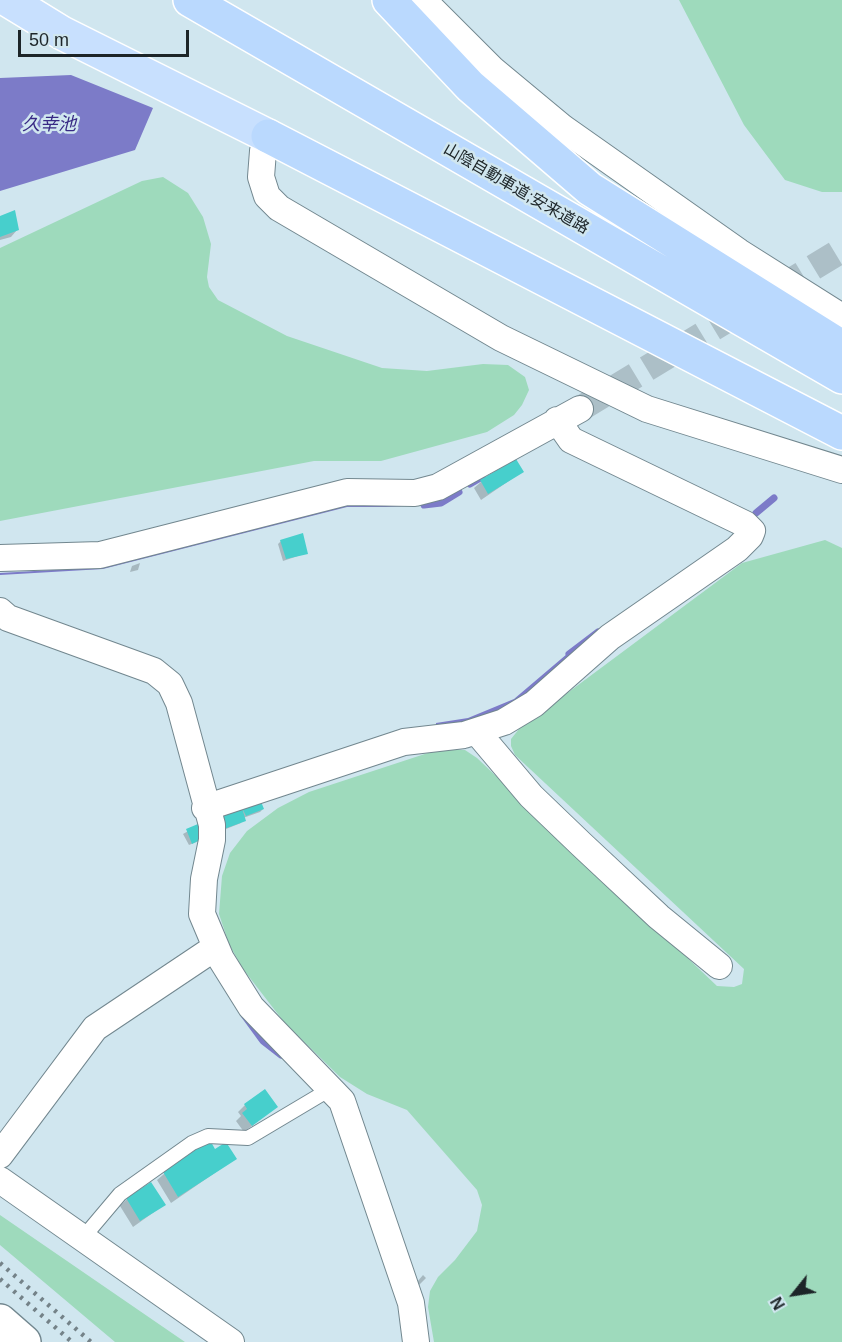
<!DOCTYPE html>
<meta charset="utf-8">
<style>
body{margin:0}
#map{position:relative;width:842px;height:1342px;overflow:hidden;background:#d0e6ef;font-family:Arial,sans-serif}
canvas{display:block}
.north{position:absolute;left:764px;top:1264px;width:60px;height:60px;-webkit-text-stroke:4px #d0e6ef;paint-order:stroke;rotate:240deg;font-size:16px;font-weight:700;line-height:24px;text-align:center;color:#1d2528}
.north::after{content:'';display:block;margin:auto;width:21px;height:27px;background:#1d2528;clip-path:polygon(50% 0,100% 100%,50% 72%,0 100%)}
.scale{position:absolute;left:18px;top:30px;width:171px;height:27px;box-sizing:border-box;border:3px solid #1d2528;border-top:0;padding-left:8px;font-size:18px;line-height:21px;white-space:nowrap;color:#1d2528;-webkit-text-stroke:4px #d0e6ef;paint-order:stroke}
</style>
<div id="map">
<canvas width="842" height="1342"></canvas>
<div class="north">N</div>
<div class="scale">50 m</div>
</div>
<script>
const ctx = document.querySelector('canvas').getContext('2d');
ctx.lineJoin = 'round';
function fillPath(path, color) { ctx.fillStyle = color; ctx.fill(path, 'evenodd'); }
const poly = rows => new Path2D(rows.map(r => 'M' + r).join(''));
function stroke(path, color, width, dash) { ctx.strokeStyle = color; ctx.lineWidth = width; ctx.lineCap = dash ? 'butt' : 'round'; ctx.setLineDash(dash || []); ctx.stroke(path); }
function write(font, color, halo, rows, align = 'center') {
  ctx.font = font + ' Arial,"Noto Sans JP",sans-serif'; ctx.lineWidth = 5; ctx.setLineDash([]); ctx.textBaseline = 'middle'; ctx.strokeStyle = halo; ctx.fillStyle = color; for (const [text, x, y, turn = 0] of rows) {
    ctx.save(); ctx.translate(x, y); ctx.rotate((+turn || 0) * Math.PI / 180); ctx.textAlign = isNaN(turn) ? turn : align; if (halo) ctx.strokeText(text, 0, 0); ctx.fillText(text, 0, 0); ctx.restore();
  }
}
fillPath(poly([
 [679,0,842,0,842,192,822,192,785,180,744,125],
 [163,177,188,193,203,217,211,244,207,277,209,287,218,300,287,336,382,368,427,371,483,364,508,365,525,377,529,390,522,405,514,415,487,432,381,461,314,461,0,521,0,248,142,181],
 [825,540,842,548,842,1342,434,1342,428,1307,430,1291,438,1277,455,1260,477,1231,482,1205,477,1190,407,1110,367,1094,340,1077,284,1022,243,969,229,944,219,914,222,876,230,853,247,831,278,808,309,792,440,749,465,750,477,758,717,986,734,987,742,984,744,969,515,755,511,746,511,739,519,729,742,563],
 [0,1215,185,1342,115,1342,0,1245]
]), '#9edabc');
fillPath(poly([
 [71,75,153,108,135,150,0,191,0,78],
 [347,504,405,507,347,507,103,569,0,575,0,573,104,567],
 [574,648,576,650,526,695,501,710,469,721,436,726,436,723,468,718,514,699]
]), '#7c7bc8');
fillPath(poly([
 [0,217,17,230,11,237,0,240],
 [522,472,481,500,474,488,481,482],
 [281,541,307,553,283,561,278,544],
 [140,563,138,570,130,572,132,566],
 [259,801,263,809,260,812,243,818,241,823,221,831,216,817],
 [197,826,199,841,189,845,183,834],
 [245,1105,276,1107,244,1132,236,1121,241,1116,238,1112],
 [215,1151,235,1159,171,1203,157,1180,164,1174],
 [127,1199,164,1205,133,1227,120,1206],
 [423,1275,426,1278,414,1290,412,1288]
]), '#0003');
stroke(poly([
 [470,484,482,477],
 [424,505,441,503,459,492],
 [756,513,774,498],
 [569,654,598,632],
 [244,1015,263,1041,281,1055]
]), '#7c7bc8', 7);
fillPath(poly([
 [15,210,19,230,0,237,0,216],
 [516,459,524,472,488,494,480,480],
 [303,533,308,554,286,559,280,540],
 [260,799,264,809,246,816,242,808,246,821,224,829,218,812],
 [198,824,204,838,192,844,186,829],
 [265,1089,278,1107,252,1126,242,1113,247,1109,244,1104],
 [211,1142,215,1149,226,1142,237,1159,178,1197,163,1172,205,1143,206,1145],
 [151,1182,166,1205,140,1221,126,1198]
]), '#47cfcc');
stroke(poly([
 [580,409,842,250]
]), '#acbfc7', 26, [26, 13]);
const service = poly([
 [82,1239,120,1194,192,1143,208,1136,248,1138,332,1088]
]);
const minor = poly([
 [423,0,492,69,563,128,739,252,842,317],
 [268,136,263,151,261,177,267,196,279,208,501,338,647,409,842,470],
 [0,558,100,555,347,492,415,493,438,487,580,409],
 [0,611,8,618,154,671,170,684,179,703,212,825,212,840,204,879,202,914,221,959,251,1007,342,1101,411,1303,416,1342],
 [477,732,531,796,581,844,659,917,719,966],
 [205,808,404,742,464,735,504,722,534,704,610,637,737,549,750,536,752,531,745,524,571,440,557,420],
 [0,1155,95,1028,216,947],
 [0,1180,231,1342]
]);
const tertiary = poly([
 [0,1321,24,1342]
]);
const trunk = poly([
 [8,0,62,33,268,136]
]);
const motorway = poly([
 [190,0,842,377],
 [389,0,470,86,590,189,842,347],
 [268,136,842,433]
]);
stroke(service, '#72878f', 16);
stroke(minor, '#72878f', 28);
stroke(tertiary, '#72878f', 36);
stroke(trunk, '#fff', 36);
stroke(motorway, '#fff', 36);
stroke(service, '#fff', 14);
stroke(minor, '#fff', 26);
stroke(tertiary, '#fff', 33);
stroke(trunk, '#c8e0fe', 33);
stroke(motorway, '#bad9fe', 33);
stroke(poly([
 [0,1263,91,1342],
 [0,1279,72,1342]
]), '#748288', 4.5, [3, 6]);
write('16px', '#1d2528', '#d0e6ef', [
 ["山陰自動車道;安来道路",516,189,30]
]);
write('italic 18px', '#372984', '#d0e6ef', [
 ["久幸池",49,125]
]);
</script>
